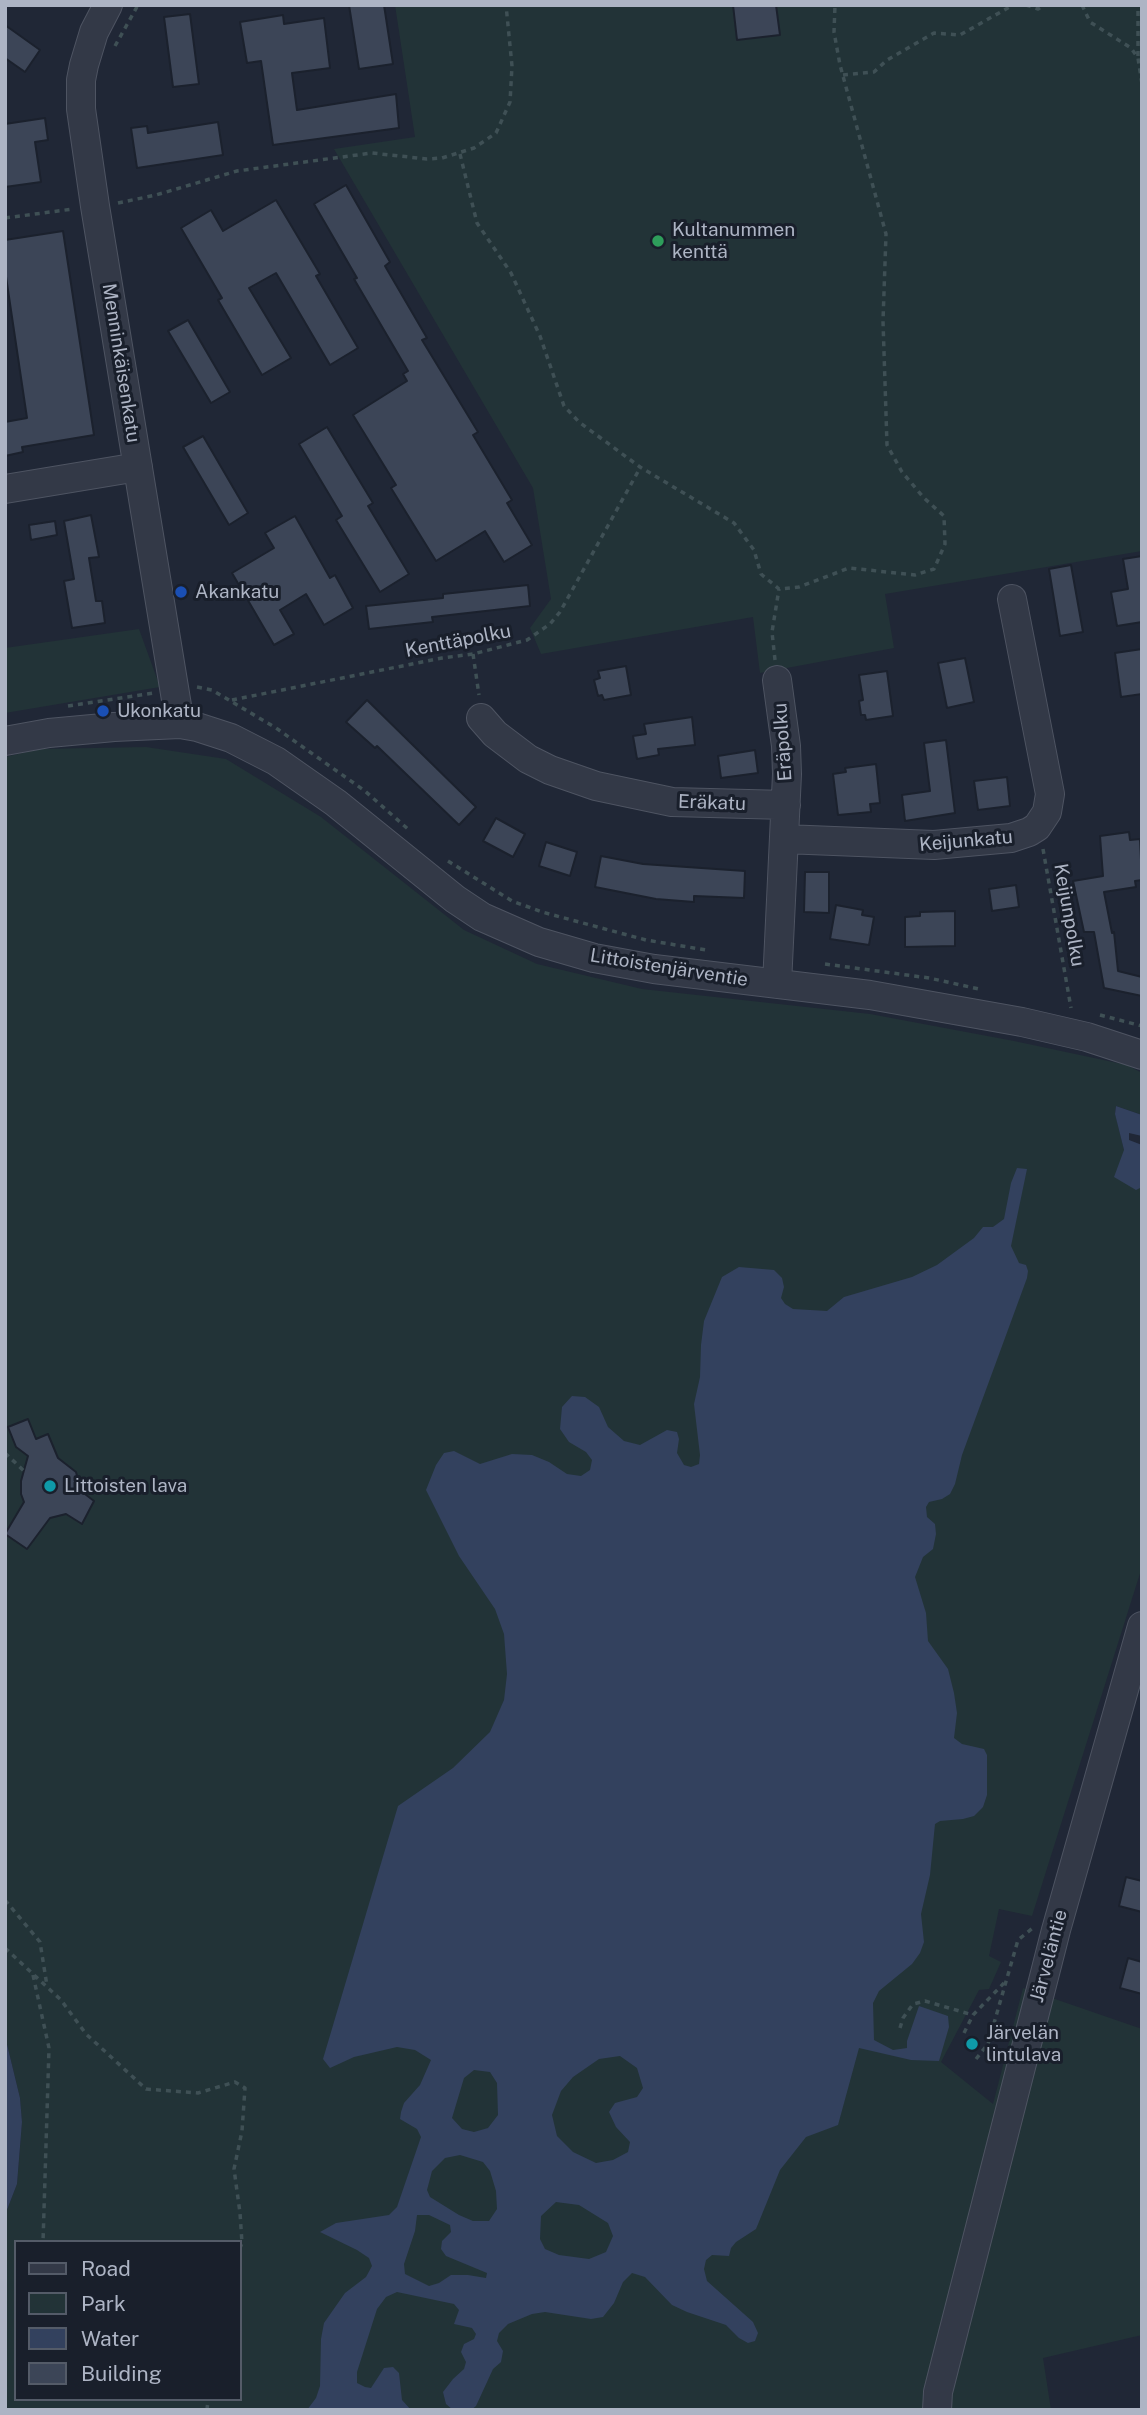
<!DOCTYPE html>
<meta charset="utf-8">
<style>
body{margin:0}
#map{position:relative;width:1147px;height:2415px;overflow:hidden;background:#202736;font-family:"Public Sans",sans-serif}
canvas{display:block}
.frame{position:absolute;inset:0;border:7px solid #adb4c4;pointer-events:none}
.legend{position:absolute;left:14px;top:2240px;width:228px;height:161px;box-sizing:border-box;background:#191f2b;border:2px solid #545b68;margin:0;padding:9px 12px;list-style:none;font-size:21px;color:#adb4c4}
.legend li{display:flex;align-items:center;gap:14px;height:35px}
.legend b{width:35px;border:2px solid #545b68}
</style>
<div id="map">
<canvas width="1147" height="2415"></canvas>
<div class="frame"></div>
<ul class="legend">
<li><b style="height:9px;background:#333947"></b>Road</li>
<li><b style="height:19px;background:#223337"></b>Park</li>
<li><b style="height:19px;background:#33415e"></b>Water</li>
<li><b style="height:19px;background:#3c4557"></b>Building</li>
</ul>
</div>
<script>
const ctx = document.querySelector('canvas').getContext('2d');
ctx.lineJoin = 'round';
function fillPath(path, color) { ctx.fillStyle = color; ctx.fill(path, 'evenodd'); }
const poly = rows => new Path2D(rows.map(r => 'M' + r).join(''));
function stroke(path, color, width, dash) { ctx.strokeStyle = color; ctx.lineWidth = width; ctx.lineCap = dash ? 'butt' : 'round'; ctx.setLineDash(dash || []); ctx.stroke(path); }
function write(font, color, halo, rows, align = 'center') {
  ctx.font = font + ' "Public Sans",sans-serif'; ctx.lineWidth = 6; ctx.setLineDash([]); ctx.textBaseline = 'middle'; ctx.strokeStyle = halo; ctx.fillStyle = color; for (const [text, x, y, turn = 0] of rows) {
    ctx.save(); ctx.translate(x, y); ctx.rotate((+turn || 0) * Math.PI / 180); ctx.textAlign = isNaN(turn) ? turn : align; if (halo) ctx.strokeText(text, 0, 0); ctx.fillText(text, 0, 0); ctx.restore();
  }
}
fillPath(poly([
 [395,5,1142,5,1142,551,885,594,894,648,760,673,753,617,541,654,530,628,551,599,533,488,334,149,415,137],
 [139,629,160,687,5,713,5,648],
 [146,747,226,759,321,817,464,930,537,964,642,989,870,1014,1014,1041,1127,1065,1142,1073,1142,1115,1116,1106,1115,1113,1124,1150,1142,1157,1142,1567,1032,1916,999,1909,989,1956,1001,1962,989,1989,979,1990,941,2062,993,2104,1023,1988,1142,2029,1142,2335,1043,2358,1051,2410,5,2410,5,2215,17,2184,22,2122,20,2098,5,2036,5,757,40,749],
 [16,2242,240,2242,240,2399,16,2399]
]), '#223337');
fillPath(poly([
 [1116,1106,1142,1115,1142,1136,1129,1133,1129,1140,1142,1145,1142,1187,1136,1190,1114,1177,1124,1150,1115,1114],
 [1017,1168,1027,1169,1011,1246,1019,1263,1026,1265,1028,1271,1027,1278,962,1455,955,1484,950,1494,942,1499,929,1502,926,1507,927,1517,935,1524,936,1534,933,1549,923,1557,915,1577,926,1613,928,1641,948,1669,954,1693,957,1713,954,1738,962,1744,984,1749,987,1755,987,1795,983,1807,974,1816,963,1819,940,1821,935,1824,930,1875,921,1914,924,1942,920,1953,912,1964,879,1991,873,2003,874,2040,893,2050,907,2048,907,2041,919,2006,948,2016,949,2027,939,2061,911,2060,859,2048,838,2125,806,2137,780,2170,756,2229,736,2242,731,2248,729,2256,712,2255,706,2260,704,2269,707,2281,753,2322,758,2333,755,2341,748,2343,739,2338,726,2325,687,2312,672,2305,645,2277,632,2273,623,2282,614,2303,603,2317,591,2319,545,2312,532,2314,508,2324,499,2333,497,2341,503,2351,501,2362,493,2369,476,2406,471,2410,453,2410,446,2404,443,2392,453,2379,464,2369,466,2362,461,2352,464,2344,474,2339,476,2334,472,2328,454,2324,459,2310,454,2304,397,2292,386,2297,377,2309,357,2372,357,2383,365,2387,371,2388,384,2368,393,2367,399,2373,402,2400,411,2410,307,2410,316,2398,320,2386,321,2339,324,2323,345,2293,366,2277,372,2266,369,2258,357,2250,320,2232,336,2223,389,2215,397,2207,421,2137,417,2129,400,2119,401,2112,404,2103,420,2085,431,2060,415,2050,397,2047,354,2057,330,2068,323,2059,398,1806,453,1768,490,1732,504,1700,507,1674,504,1634,495,1609,459,1556,426,1490,436,1465,444,1453,454,1451,480,1464,512,1454,532,1455,549,1462,567,1474,581,1476,590,1470,592,1460,586,1452,569,1442,560,1429,562,1407,572,1396,585,1397,599,1407,608,1427,624,1441,640,1445,667,1430,677,1432,679,1439,677,1453,684,1465,691,1467,699,1464,700,1455,694,1404,700,1377,701,1345,704,1321,722,1277,739,1267,774,1270,782,1278,784,1287,781,1298,785,1304,793,1309,827,1311,844,1297,912,1277,937,1265,974,1238,983,1227,993,1227,1004,1219,1011,1183],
 [620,2056,637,2068,643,2088,637,2097,615,2103,609,2112,616,2127,630,2142,628,2152,613,2160,596,2163,573,2152,557,2136,552,2115,561,2091,573,2077,599,2059],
 [474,2070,490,2072,497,2083,498,2115,488,2128,474,2132,462,2129,452,2118,464,2078],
 [460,2155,483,2162,490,2171,496,2191,497,2209,489,2221,473,2221,459,2215,430,2197,427,2190,432,2171,445,2158],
 [556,2202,579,2205,608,2223,613,2236,606,2252,589,2259,559,2255,545,2249,540,2239,541,2216],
 [417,2215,429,2215,450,2225,451,2232,442,2241,441,2249,446,2256,487,2273,486,2278,468,2275,451,2275,439,2283,429,2286,405,2274,404,2264,415,2231],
 [5,2036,20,2098,22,2122,17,2184,5,2215]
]), '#33415e');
const building = poly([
 [349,5,384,5,393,64,359,69,349,5],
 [733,5,776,5,780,35,737,40,733,5],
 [190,14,199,84,173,87,164,17,190,14],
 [283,15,284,24,324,18,330,68,292,73,297,110,396,94,399,128,273,145,261,61,247,63,240,22,283,15],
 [5,25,40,50,25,72,5,58,5,25],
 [45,118,48,140,35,142,41,182,5,187,5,124,45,118],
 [218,122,223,155,137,168,131,128,147,126,148,133,218,122],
 [346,185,390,262,385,266,427,338,422,340,478,432,473,435,512,500,507,503,532,545,504,562,485,531,436,561,391,488,396,485,353,415,407,381,403,374,408,371,354,279,357,278,314,204,346,185],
 [276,200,320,274,316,276,358,348,330,365,276,273,249,288,291,358,262,375,218,300,222,298,181,228,211,210,223,231,276,200],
 [63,231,94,435,22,447,23,452,5,456,5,422,27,418,5,270,5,240,63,231],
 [188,320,230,392,211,403,168,331,188,320],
 [327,427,373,503,368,506,409,574,380,592,336,520,342,516,299,444,327,427],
 [203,436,248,513,229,525,183,447,203,436],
 [91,515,99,557,89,558,96,601,102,601,105,623,72,628,64,581,74,579,64,521,91,515],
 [295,516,330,578,335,575,353,608,324,625,306,594,280,610,294,634,274,645,232,573,274,548,265,533,295,516],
 [55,521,57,535,31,540,29,525,55,521],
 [1142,556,1142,622,1117,626,1111,592,1128,589,1123,559,1142,556],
 [1071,565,1083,632,1060,636,1049,569,1071,565],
 [528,585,530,606,432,617,433,622,369,629,366,606,443,598,443,594,528,585],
 [1142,649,1142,694,1121,697,1115,653,1142,649],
 [965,658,974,702,947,708,938,663,965,658],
 [626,666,631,695,604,700,602,695,598,696,594,680,600,678,598,671,626,666],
 [887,671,893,716,866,720,865,715,861,715,859,701,863,700,859,675,887,671],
 [367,700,476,807,459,825,377,746,375,748,346,722,367,700],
 [692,717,695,745,658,749,659,755,637,759,633,736,646,734,644,724,692,717],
 [946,740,955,813,905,821,902,795,930,791,924,743,946,740],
 [755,750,758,773,721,778,718,756,755,750],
 [876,764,880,803,870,804,871,812,838,815,833,774,846,772,845,768,876,764],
 [1007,777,1010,806,978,810,974,781,1007,777],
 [496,818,525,834,513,857,483,841,496,818],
 [1129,832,1130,840,1140,839,1142,880,1135,881,1136,887,1104,892,1112,933,1114,932,1118,971,1142,977,1142,996,1104,988,1094,932,1084,932,1073,881,1103,876,1100,836,1129,832],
 [546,842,577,852,570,876,539,866,546,842],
 [601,856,643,864,745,871,744,898,694,896,694,902,656,899,595,887,601,856],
 [805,872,829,872,829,913,804,912,805,872],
 [1016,885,1019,907,992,911,989,889,1016,885],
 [836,905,863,910,862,915,874,917,869,945,830,939,836,905],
 [955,911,955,946,905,947,905,917,920,916,920,912,955,911],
 [28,1419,36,1439,48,1434,58,1458,76,1472,81,1491,94,1501,82,1524,66,1514,50,1518,27,1549,5,1534,24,1502,21,1494,21,1481,28,1456,16,1447,8,1427,28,1419],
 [1126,1877,1142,1881,1142,1912,1119,1906,1126,1877],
 [1128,1958,1142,1962,1142,1994,1120,1988,1128,1958]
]);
fillPath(building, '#3c4557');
stroke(building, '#1b212d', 2);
const minor = poly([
 [108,5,94,32,84,65,81,80,81,109,95,206,180,724],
 [5,489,138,467],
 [481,718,495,734,528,759,550,770,596,786,672,802,786,805],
 [5,741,49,733,114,727,180,724,197,727,231,738,276,761,336,803,455,899,482,917,539,942,594,958,654,969,870,995,1022,1022,1087,1037,1142,1055],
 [784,839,934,845,1011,838,1029,832,1037,827,1047,812,1050,794,1012,599],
 [777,984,787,774,786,746,777,680],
 [937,2410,938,2392,1056,1930,1142,1626]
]);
stroke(minor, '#4e5462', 30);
stroke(poly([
 [1026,5,1038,9,1044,5],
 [1082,5,1090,22,1131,48,1138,58,1142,84],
 [115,46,138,5],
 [1138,56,1138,5],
 [843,75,874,72,887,60,934,33,960,35,1013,5],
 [460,154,477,223,511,273,540,336,564,406,579,422,640,467,734,523,754,550,761,574,779,589,799,587,849,568,915,575,934,569,945,544,944,516,924,498,902,472,887,445,883,321,886,234,840,65,834,32,835,5],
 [118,203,156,195,237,171,372,153,427,159,442,158,474,148,496,133,510,102,512,66,506,5],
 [5,218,73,209],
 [473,654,479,695],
 [775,660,772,632,779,589],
 [197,687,212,690,276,728,365,791,409,830],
 [232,700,442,658,473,654,527,640,550,624,560,612,640,468],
 [68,706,154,693],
 [1043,849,1071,1008],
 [448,861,512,901,542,912,646,940,706,950],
 [825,964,929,978,979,989],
 [1100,1015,1142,1026],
 [5,1453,24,1471],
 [5,1900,40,1942,47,1986],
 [5,1948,61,2000,86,2034,146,2089,198,2093,235,2082,245,2088,242,2131,234,2169,240,2213,242,2243,240,2248],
 [33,1975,49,2048,43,2242],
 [900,2028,903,2018,913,2004,925,2001,973,2015],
 [964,2033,973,2015,1004,1983],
 [976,2059,988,2044,1018,1940,1034,1927],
 [207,2410,208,2399]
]), '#3f5055', 3.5, [5, 5]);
stroke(minor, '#333947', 28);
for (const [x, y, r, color] of [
 [658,241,7,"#2e9e5b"],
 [181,592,7,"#1a4fb4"],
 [103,711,7,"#1a4fb4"],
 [50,1486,7,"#0f9aa8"],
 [972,2044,7,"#0f9aa8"]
]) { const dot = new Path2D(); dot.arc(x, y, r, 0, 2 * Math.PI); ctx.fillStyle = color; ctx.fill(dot); stroke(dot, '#191f2b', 2.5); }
write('19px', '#adb4c4', '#191f2b', [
 ["Kultanummen",672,230],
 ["kenttä",672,252],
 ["Akankatu",195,592],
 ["Ukonkatu",117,711],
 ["Littoisten lava",64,1486],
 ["Järvelän",986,2033],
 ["lintulava",986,2055]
], 'left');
write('19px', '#adb4c4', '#191f2b', [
 ["Menninkäisenkatu",121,363,81],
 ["Kenttäpolku",458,641,-11],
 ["Eräpolku",783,742,-94],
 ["Eräkatu",712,803,2],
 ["Keijunkatu",966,841,-5],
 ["Keijunpolku",1069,915,80],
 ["Littoistenjärventie",669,968,9],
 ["Järveläntie",1049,1956,-75]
]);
</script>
